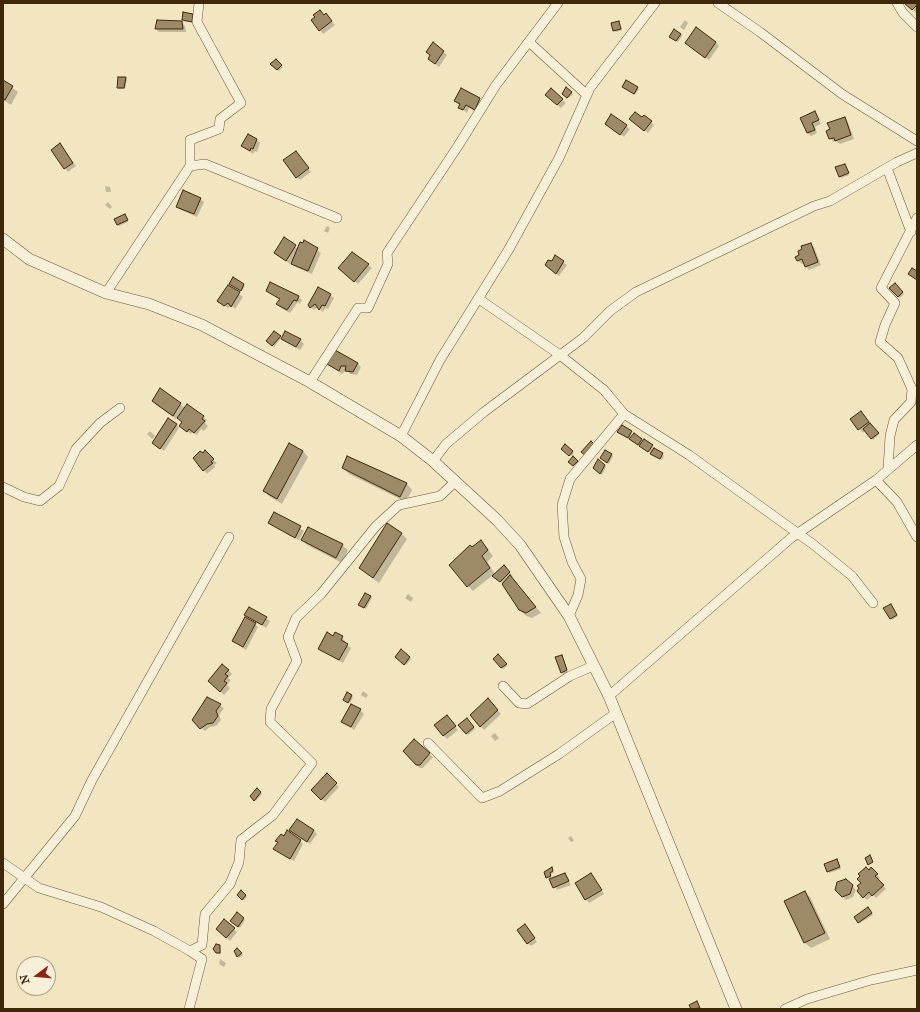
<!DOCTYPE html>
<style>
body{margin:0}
#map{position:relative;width:920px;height:1012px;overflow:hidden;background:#f2e6c2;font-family:"IM FELL Great Primer",serif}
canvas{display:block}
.frame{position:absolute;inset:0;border:4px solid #3f2709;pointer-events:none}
.north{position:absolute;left:16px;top:956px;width:40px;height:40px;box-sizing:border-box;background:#f7efd7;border:1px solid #ad9f85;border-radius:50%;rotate:254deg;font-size:11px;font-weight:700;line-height:16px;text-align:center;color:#3f2709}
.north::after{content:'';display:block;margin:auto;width:14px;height:18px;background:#8f2418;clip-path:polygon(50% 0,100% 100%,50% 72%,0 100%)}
</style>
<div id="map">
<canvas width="920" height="1012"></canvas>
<div class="frame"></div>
<div class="north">N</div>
</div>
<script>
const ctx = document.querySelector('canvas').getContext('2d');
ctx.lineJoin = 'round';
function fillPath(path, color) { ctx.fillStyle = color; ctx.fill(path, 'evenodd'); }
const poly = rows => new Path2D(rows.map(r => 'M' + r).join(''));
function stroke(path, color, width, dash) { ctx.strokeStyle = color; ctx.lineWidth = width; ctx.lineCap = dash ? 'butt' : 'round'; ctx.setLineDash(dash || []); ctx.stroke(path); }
fillPath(poly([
 [906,3,917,3,917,11,916,13],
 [320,11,325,16,326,15,335,25,323,34,320,30,316,17],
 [184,14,193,15,194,22,184,21],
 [685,20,688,23,684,30,680,27],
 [181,22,185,26,186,32,159,32,156,29],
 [619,22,622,30,616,32,614,30],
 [681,34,682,36,678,42,672,38],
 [716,42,719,46,709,60,686,43],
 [433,44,447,55,439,67,429,59],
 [276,60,283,67,279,71,271,64],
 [126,78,127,80,125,89,119,89,118,87],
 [3,81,18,92,11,105,3,100],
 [625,88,637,88,639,89,635,95],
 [461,89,483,102,478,113,469,108,467,113,460,107,460,106,455,101],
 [566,89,573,94,569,98,564,95],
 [551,90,566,103,561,108,549,98],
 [815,113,821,124,815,127,817,133,811,136,807,133],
 [845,118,848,122,854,139,840,144,836,141,833,142,827,131],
 [642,119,651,122,654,125,648,133,634,122],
 [606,124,626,126,630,129,624,137],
 [257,140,260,143,257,152,255,151,253,154,243,146],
 [60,145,76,166,68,172,52,150],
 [299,156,311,172,300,180,297,177],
 [845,165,849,175,841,178,840,176],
 [105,186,110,187,111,192,106,192],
 [200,199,204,202,197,217,181,210,178,207],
 [108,202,112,207,110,209,105,205],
 [126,216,128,222,119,226,117,225],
 [327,226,330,228,328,233,324,231],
 [284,239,298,249,304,242,321,253,312,274,296,267,291,262,290,264,275,253],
 [811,244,814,247,821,265,809,270,804,263,802,264,798,261,797,257,801,255],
 [352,253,372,268,358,284,343,271],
 [555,257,567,265,559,276,546,265,552,263],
 [234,279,245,286,242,291,232,285],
 [895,284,904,294,900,298,891,288],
 [229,286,243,297,235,309,232,306,228,308,222,304],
 [318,288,334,298,328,309,325,308,323,312,318,307,314,310,309,305],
 [267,291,298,297,302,300,300,304,298,302,290,313,281,308,277,304,280,300],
 [274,332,281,338,274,347,267,341],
 [282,339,300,340,304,344,300,350],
 [328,364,358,364,361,367,357,375,350,374,347,369,342,374],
 [161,389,185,408,203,417,207,420,205,423,208,426,204,431,201,429,197,435,192,432,191,434,184,429,183,422,178,417,176,419,156,405,153,401],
 [864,416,879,434,873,440,865,431,863,433,852,420],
 [176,424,179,428,164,451,153,443],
 [150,431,155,436,152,439,147,434],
 [631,432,632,433,629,439,620,433],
 [642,439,664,456,662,460,632,441],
 [565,445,574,453,571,456,562,449],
 [303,451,308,457,282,504,269,496,264,491],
 [205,452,217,463,214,465,215,467,207,474,204,470],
 [611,455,613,456,609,464,602,459],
 [348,457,407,484,412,490,406,502,349,474,343,468],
 [598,461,606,467,602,475,596,470],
 [274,513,304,531,299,540,269,523],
 [401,533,407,539,379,583,360,568],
 [302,540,342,545,348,550,342,563,307,545],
 [486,547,493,556,487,562,495,574,507,570,513,576,511,578,541,613,532,618,526,616,520,610,504,585,493,575,473,591,468,586,472,548],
 [408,594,413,598,411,602,405,598],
 [370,596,372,598,366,609,361,606],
 [892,606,898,616,892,620,890,618],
 [249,608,270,621,266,628,246,614],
 [255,624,258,627,246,650,233,641],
 [342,637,345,641,344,643,351,648,343,663,319,649],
 [401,651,411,659,406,665,396,657],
 [498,655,507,666,503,669,494,659],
 [562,656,568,672,563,674,562,672],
 [228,670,232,674,228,678,231,680,227,685,230,688,224,695,212,685],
 [363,691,368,695,366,698,361,695],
 [351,695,353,697,350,703,346,701],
 [207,698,224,708,219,715,221,720,216,726,210,727,205,731,193,720],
 [488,700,501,714,484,730,471,715],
 [360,710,364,714,354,730,342,721],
 [467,719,475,729,468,735,460,726],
 [450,720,458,730,447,739,443,735],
 [495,733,499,738,495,741,491,736],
 [429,754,433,757,423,768,420,768,409,758],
 [327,775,339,787,325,802,312,790],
 [257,790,262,794,256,801,251,796],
 [291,830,314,831,317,834,310,844],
 [571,836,574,841,571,842,568,838],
 [285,837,300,841,303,844,294,861,274,849],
 [837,861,841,869,829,873,825,865],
 [552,868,554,873,550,874,552,879,565,874,571,885,557,890,550,878,547,877],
 [871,869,880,878,878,880,886,889,876,898,873,895,867,900,858,891],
 [591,875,604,894,589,903,576,884],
 [852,886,856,890,853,897,846,900,836,890],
 [241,892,247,897,244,900,238,895],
 [805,892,810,897,830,939,811,948,805,943,785,901],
 [869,910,873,915,860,923,859,922],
 [243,919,245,920,240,928,233,923],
 [224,920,237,932,230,941,217,929],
 [528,929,537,942,531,946,527,943],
 [220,946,221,954,219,954,217,953],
 [237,950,243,955,239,958,236,951],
 [220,959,226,963,224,967,219,964]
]), '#0003');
const building = poly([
 [904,3,917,3,917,5,912,10,904,3],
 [320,10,324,15,326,13,332,21,319,31,311,20,315,17,313,15,320,10],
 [183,12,193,14,192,22,182,20,183,12],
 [157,20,182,21,183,29,155,29,157,20],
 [619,21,621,29,613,31,611,23,619,21],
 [696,27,716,42,705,58,685,43,696,27],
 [674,29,681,34,676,41,669,37,674,29],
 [433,42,444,51,435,64,428,59,430,55,426,52,433,42],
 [276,59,282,65,277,70,270,64,276,59],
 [118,77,126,77,124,88,117,88,118,77],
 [3,80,13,86,5,100,3,99,3,80],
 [626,80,638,87,634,94,622,87,626,80],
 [566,87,572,92,567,98,562,94,566,87],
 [461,88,480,98,475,110,466,105,463,110,458,108,460,104,454,101,461,88],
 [551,88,563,99,557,105,545,95,551,88],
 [815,111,819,120,812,123,815,130,807,133,800,118,815,111],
 [635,112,642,117,644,115,652,121,644,131,629,119,635,112],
 [611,114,627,125,620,135,605,124,611,114],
 [845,117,851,135,835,141,834,138,829,139,826,131,830,129,827,123,845,117],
 [248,134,257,139,253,149,251,148,250,151,241,146,248,134],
 [60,143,73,163,64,169,51,150,60,143],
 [296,151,309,168,296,178,283,160,296,151],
 [845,164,849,173,839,177,835,167,845,164],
 [183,190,201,198,194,214,176,207,183,190],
 [125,214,128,220,117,225,114,219,125,214],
 [284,237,296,245,286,261,274,253,284,237],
 [304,240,318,248,308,271,291,264,300,242,303,243,304,240],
 [811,243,818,262,805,267,802,259,797,261,795,257,799,255,798,251,802,249,801,246,811,243],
 [352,252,369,264,354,282,338,268,352,252],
 [555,255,564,261,556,274,545,265,548,260,552,261,555,255],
 [912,268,917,271,917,280,908,274,912,268],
 [233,277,244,284,241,291,229,284,233,277],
 [270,282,299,296,297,301,294,300,287,310,276,304,280,299,266,291,270,282],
 [895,283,903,292,898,297,889,288,895,283],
 [228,285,240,292,231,307,228,303,224,306,217,301,228,285],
 [318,287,331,294,325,306,322,305,319,310,315,304,310,308,308,305,318,287],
 [274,331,281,336,272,346,266,341,274,331],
 [285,331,301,339,296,347,281,339,285,331],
 [335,350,358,363,353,372,345,371,346,366,341,366,339,371,327,364,335,350],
 [160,388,181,403,173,416,152,401,160,388],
 [187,404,204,416,202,419,205,421,194,433,189,429,187,432,179,426,182,422,177,418,187,404],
 [861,411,869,422,858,430,850,419,861,411],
 [168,418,177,424,160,449,152,443,168,418],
 [870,423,879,433,871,439,863,429,870,423],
 [622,425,632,431,628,438,617,432,622,425],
 [634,433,642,439,638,445,629,439,634,433],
 [644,439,653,445,648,452,639,446,644,439],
 [591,441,596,446,586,456,581,452,591,441],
 [289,443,303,451,277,499,263,491,289,443],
 [565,444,573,451,569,456,561,449,565,444],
 [654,448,663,453,660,459,650,454,654,448],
 [205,450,214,459,211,462,213,463,203,471,193,458,200,451,203,453,205,450],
 [605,450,612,454,607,463,600,458,605,450],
 [347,456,407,483,400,497,342,468,347,456],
 [573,456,578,461,573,466,568,462,573,456],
 [598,459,605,465,600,474,593,468,598,459],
 [274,512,301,526,295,538,268,523,274,512],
 [387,523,402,533,373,578,359,568,387,523],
 [308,527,343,544,336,558,301,540,308,527],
 [481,540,488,550,482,556,490,568,467,587,449,565,470,545,472,547,481,540],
 [504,565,510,572,500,582,492,576,504,565],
 [510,575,536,607,526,613,519,610,502,584,510,575],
 [365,593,371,596,364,608,358,605,365,593],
 [891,604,897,615,890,619,883,608,891,604],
 [249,607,267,617,262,625,244,615,249,607],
 [245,617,256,623,243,647,232,641,245,617],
 [327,632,333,636,335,632,343,636,341,640,348,644,339,660,318,649,327,632],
 [401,649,410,657,404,665,395,657,401,649],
 [498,654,507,664,501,668,493,659,498,654],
 [562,655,567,670,561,673,555,657,562,655],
 [222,664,229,670,225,674,228,676,224,681,227,683,220,692,208,681,222,664],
 [347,692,352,695,348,703,343,700,347,692],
 [207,697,221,704,216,711,218,716,213,723,207,724,200,729,192,720,207,697],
 [488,698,498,710,480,727,470,715,488,698],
 [351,704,361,709,351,727,341,722,351,704],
 [447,715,456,726,443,736,434,725,447,715],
 [467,718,474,727,466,734,458,725,467,718],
 [414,739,430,753,420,765,416,765,403,751,414,739],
 [327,773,337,783,321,800,311,790,327,773],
 [257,788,261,792,254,801,250,796,257,788],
 [297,819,314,830,307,842,289,830,297,819],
 [287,830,301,840,290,859,273,849,278,842,275,841,281,834,284,836,287,830],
 [870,855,873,862,868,865,865,858,870,855],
 [837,859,840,867,827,872,824,864,837,859],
 [552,867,553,871,550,873,551,876,546,878,544,872,552,867],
 [866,867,869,870,871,867,878,874,875,876,884,885,872,896,869,892,863,898,857,891,859,888,857,886,861,883,857,879,860,876,858,874,866,867],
 [565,873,569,881,553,888,549,879,565,873],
 [591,873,602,890,585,900,575,883,591,873],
 [846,879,853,885,850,894,842,897,835,890,837,882,846,879],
 [241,890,246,895,242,900,237,895,241,890],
 [805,891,825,933,804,943,784,901,805,891],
 [868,907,872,913,858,923,854,917,868,907],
 [237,912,244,918,238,927,230,921,237,912],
 [224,919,235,928,226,938,216,929,224,919],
 [525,924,535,938,527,944,517,930,525,924],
 [216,944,220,945,220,953,216,953,213,949,216,944],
 [237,948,242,953,237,957,234,951,237,948],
 [697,1001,700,1008,691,1009,689,1005,697,1001]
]);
fillPath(building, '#9c8a69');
stroke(building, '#3f2709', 1);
const minor = poly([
 [718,3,760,32,842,94,917,141],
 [897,3,903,13,917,27],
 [529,42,587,95],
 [190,166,205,164,337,218],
 [887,168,911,232],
 [106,293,190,166,190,140,219,129,220,119,241,103,197,22,199,3],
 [479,299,560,355,604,390,624,414,689,455,814,545,852,576,873,603],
 [310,382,358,308,368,308,388,264,387,253,458,146,496,85,558,3],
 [401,436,440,360,509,249,559,158,590,88,655,3],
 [433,461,446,444,484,412,583,338,610,311,636,292,814,206,830,201,897,162,917,153],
 [888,469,890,436,894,420,911,402,912,389,898,358,880,342,885,325,895,303,881,288,917,218],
 [876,480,897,502,917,537],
 [3,487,24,497,40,501,59,486,76,449,100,423,120,408],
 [569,616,578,595,581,579,572,562,564,537,562,505,570,479,624,414],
 [503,686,519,703,527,704,570,676,593,666],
 [609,696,791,538,876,480,917,445],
 [428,743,482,798,500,791,559,754,616,713],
 [3,863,39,888,101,907,154,931,190,951,202,959,189,1009],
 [3,904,75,816,92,780,229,537],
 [190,951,202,945,205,914,230,884,239,862,241,840,273,815,312,763,270,722,271,709,297,661,288,637,296,618,321,594,376,526,399,505,440,496,456,481],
 [785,1009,807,999,871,980,917,970]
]);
const tertiary = poly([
 [3,239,29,259,106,293,149,304,202,325,310,382,401,436,433,461,497,520,520,545,569,616,609,696,736,1009]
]);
stroke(minor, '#6c5737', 10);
stroke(tertiary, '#6c5737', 12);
stroke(minor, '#f7efd7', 9);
stroke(tertiary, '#f7efd7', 11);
</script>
